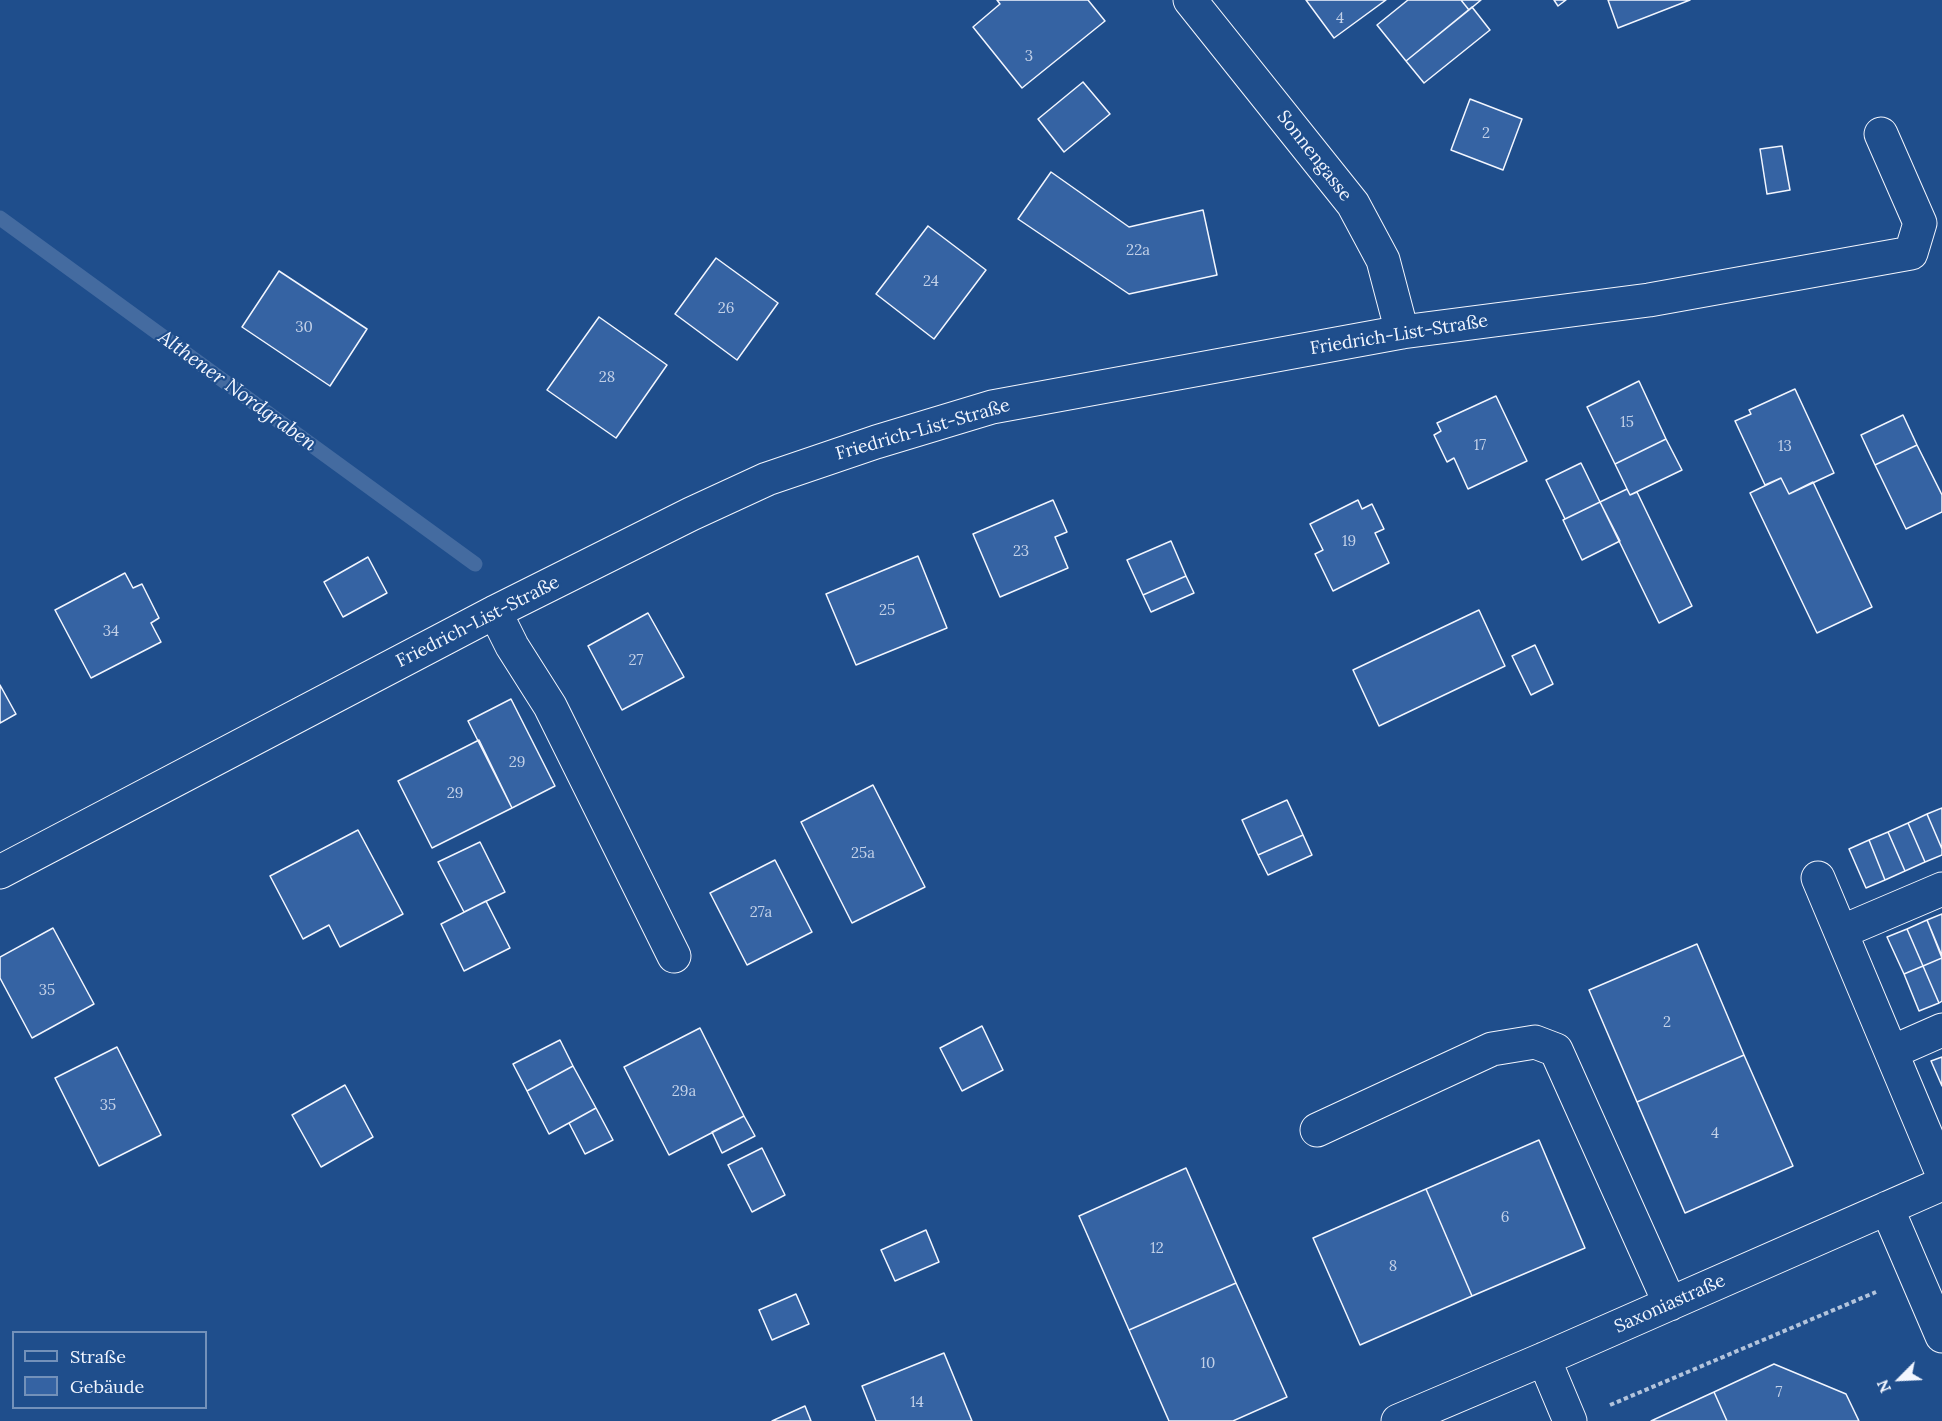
<!DOCTYPE html>
<meta charset="utf-8">
<style>
body{margin:0}
#map{position:relative;width:1942px;height:1421px;overflow:hidden;background:#1f4e8c;font-family:Lora,serif}
canvas{display:block}
.legend{position:absolute;left:12px;top:1331px;width:195px;height:78px;box-sizing:border-box;background:#1f4e8c;border:2px solid #7391ba;margin:0;padding:8px 10px;list-style:none;font-size:18px;color:#f2f6ff}
.legend li{display:flex;align-items:center;gap:12px;height:30px}
.legend b{width:30px;border:2px solid #7391ba}
.north{position:absolute;left:1870px;top:1349px;width:60px;height:60px;-webkit-text-stroke:4px #1f4e8c;paint-order:stroke;rotate:246deg;font-size:16px;font-weight:700;line-height:24px;text-align:center;color:#f2f6ff}
.north::after{content:'';display:block;margin:auto;width:21px;height:27px;background:#f2f6ff;clip-path:polygon(50% 0,100% 100%,50% 72%,0 100%)}
</style>
<div id="map">
<canvas width="1942" height="1421"></canvas>
<ul class="legend">
<li><b style="height:8px;background:#1f4e8c"></b>Straße</li>
<li><b style="height:16px;background:#3563a3"></b>Gebäude</li>
</ul>
<div class="north">N</div>
</div>
<script>
const ctx = document.querySelector('canvas').getContext('2d');
ctx.lineJoin = 'round';
const poly = rows => new Path2D(rows.map(r => 'M' + r).join(''));
function stroke(path, color, width, dash) { ctx.strokeStyle = color; ctx.lineWidth = width; ctx.lineCap = dash ? 'butt' : 'round'; ctx.setLineDash(dash || []); ctx.stroke(path); }
function fillPath(path, color) { ctx.fillStyle = color; ctx.fill(path, 'evenodd'); }
function write(font, color, halo, rows, align = 'center') {
  ctx.font = font + ' Lora,serif'; ctx.lineWidth = 4.5; ctx.setLineDash([]); ctx.textBaseline = 'middle'; ctx.strokeStyle = halo; ctx.fillStyle = color; for (const [text, x, y, turn = 0] of rows) {
    ctx.save(); ctx.translate(x, y); ctx.rotate((+turn || 0) * Math.PI / 180); ctx.textAlign = isNaN(turn) ? turn : align; if (halo) ctx.strokeText(text, 0, 0); ctx.fillText(text, 0, 0); ctx.restore();
  }
}
stroke(poly([
 [0,218,475,564]
]), '#446ba0', 15);
const building = poly([
 [997,0,1088,0,1105,21,1022,88,973,27,1000,4,997,0],
 [1306,0,1386,0,1334,38,1306,0],
 [1408,0,1461,0,1469,10,1406,61,1377,25,1408,0],
 [1461,0,1481,0,1469,10,1461,0],
 [1554,0,1566,0,1558,6,1554,0],
 [1608,0,1690,0,1618,28,1608,0],
 [1472,7,1490,30,1424,83,1406,61,1472,7],
 [1083,82,1110,114,1064,152,1038,119,1083,82],
 [1470,99,1522,119,1503,170,1451,150,1470,99],
 [1782,146,1790,190,1767,194,1760,149,1782,146],
 [1051,172,1129,227,1203,210,1217,275,1129,294,1018,219,1051,172],
 [928,226,986,270,934,339,876,294,928,226],
 [716,258,778,303,737,360,675,314,716,258],
 [279,271,367,329,330,386,242,327,279,271],
 [599,317,667,365,616,438,547,390,599,317],
 [1639,381,1666,439,1615,464,1587,407,1639,381],
 [1795,389,1834,473,1789,494,1781,478,1765,485,1735,421,1751,414,1749,410,1795,389],
 [1496,396,1527,461,1468,489,1454,458,1447,462,1434,435,1441,431,1437,423,1496,396],
 [1903,415,1917,445,1875,465,1861,435,1903,415],
 [1666,439,1682,470,1630,495,1615,464,1666,439],
 [1917,445,1942,495,1942,512,1906,529,1875,465,1917,445],
 [1581,463,1600,502,1565,519,1546,480,1581,463],
 [1781,478,1789,494,1813,482,1872,607,1817,633,1750,493,1781,478],
 [1627,489,1630,495,1637,492,1692,606,1659,623,1600,502,1627,489],
 [1053,500,1067,532,1055,537,1068,568,1000,597,973,534,1053,500],
 [1358,500,1362,509,1372,504,1384,529,1375,533,1389,563,1333,591,1315,554,1323,550,1310,524,1358,500],
 [1600,502,1620,541,1582,560,1563,520,1600,502],
 [1171,541,1186,576,1143,595,1127,560,1171,541],
 [918,556,947,628,856,665,826,594,918,556],
 [368,557,387,593,343,617,324,582,368,557],
 [125,573,133,588,142,584,159,618,151,623,161,642,91,678,55,610,125,573],
 [1186,576,1194,593,1151,612,1143,595,1186,576],
 [1479,610,1505,666,1379,726,1353,670,1479,610],
 [648,613,684,677,622,710,588,646,648,613],
 [1535,645,1553,684,1531,695,1512,656,1535,645],
 [0,685,16,714,0,723,0,685],
 [511,699,555,786,512,808,468,721,511,699],
 [479,740,512,808,432,848,398,781,479,740],
 [873,785,925,887,852,923,801,822,873,785],
 [1287,800,1303,835,1258,855,1242,820,1287,800],
 [1942,808,1942,849,1927,814,1942,808],
 [1927,814,1942,849,1942,855,1925,862,1908,823,1927,814],
 [1908,823,1925,862,1905,871,1888,832,1908,823],
 [358,830,403,914,340,947,329,925,303,939,270,876,358,830],
 [1888,832,1905,871,1885,880,1869,840,1888,832],
 [1303,835,1312,855,1268,875,1258,855,1303,835],
 [1869,840,1885,880,1866,888,1849,849,1869,840],
 [480,842,505,892,464,912,438,862,480,842],
 [775,860,812,932,747,965,710,893,775,860],
 [486,901,510,948,464,971,441,924,486,901],
 [1942,914,1942,956,1927,920,1942,914],
 [1927,920,1942,958,1923,966,1907,929,1927,920],
 [53,928,94,1004,32,1038,0,978,0,957,53,928],
 [1907,929,1923,966,1904,974,1887,937,1907,929],
 [1697,944,1744,1055,1637,1102,1589,990,1697,944],
 [1942,958,1942,1001,1939,1003,1923,966,1942,958],
 [1923,966,1939,1003,1919,1011,1904,974,1923,966],
 [982,1026,1003,1070,962,1091,940,1048,982,1026],
 [700,1028,744,1116,669,1155,624,1067,700,1028],
 [560,1040,573,1066,527,1091,513,1064,560,1040],
 [117,1047,161,1135,99,1166,55,1078,117,1047],
 [1744,1055,1793,1166,1685,1213,1637,1102,1744,1055],
 [1942,1057,1942,1086,1931,1061,1942,1057],
 [573,1066,596,1108,549,1134,527,1091,573,1066],
 [345,1085,373,1137,321,1167,292,1115,345,1085],
 [596,1108,613,1140,585,1154,569,1123,596,1108],
 [744,1116,755,1136,722,1153,712,1132,744,1116],
 [1539,1140,1585,1248,1472,1296,1426,1189,1539,1140],
 [762,1148,785,1195,752,1212,728,1165,762,1148],
 [1186,1168,1236,1283,1129,1330,1079,1216,1186,1168],
 [1426,1189,1472,1296,1360,1345,1313,1238,1426,1189],
 [926,1230,939,1262,895,1281,881,1250,926,1230],
 [1236,1283,1287,1397,1233,1421,1169,1421,1129,1330,1236,1283],
 [796,1294,809,1324,772,1340,759,1310,796,1294],
 [944,1353,972,1421,876,1421,862,1386,944,1353],
 [1774,1364,1846,1394,1859,1421,1727,1421,1714,1392,1774,1364],
 [1714,1392,1727,1421,1651,1421,1714,1392],
 [805,1406,811,1421,772,1421,805,1406]
]);
fillPath(building, '#3563a3');
stroke(building, '#f2f6ff', 1.5);
const minor = poly([
 [1190,0,1353,204,1383,260,1402,332],
 [495,612,512,646,550,706,674,956],
 [0,872,495,612,691,514,767,479,876,442,992,407,1402,332,1649,300,1911,253,1920,223,1881,134],
 [1818,878,1942,1173],
 [1841,932,1942,889],
 [1892,1052,1942,1030],
 [1317,1130,1492,1049,1535,1042,1556,1050,1670,1304],
 [1887,1208,1942,1336],
 [1544,1359,1570,1421],
 [1398,1421,1544,1359,1942,1184]
]);
stroke(minor, '#f2f6ff', 35);
stroke(poly([
 [1610,1405,1876,1292]
]), '#b3c4dc', 4, [4.5, 3]);
stroke(minor, '#1f4e8c', 33);
write('15px', '#c3d1e8', null, [
 ["4",1340,19],
 ["3",1029,57],
 ["2",1486,134],
 ["22a",1138,251],
 ["24",931,282],
 ["26",726,309],
 ["30",304,328],
 ["28",607,378],
 ["15",1627,423],
 ["17",1480,446],
 ["13",1785,447],
 ["19",1349,542],
 ["23",1021,552],
 ["25",887,611],
 ["34",111,632],
 ["27",636,661],
 ["29",517,763],
 ["29",455,794],
 ["25a",863,854],
 ["27a",761,913],
 ["35",47,991],
 ["2",1667,1023],
 ["29a",684,1092],
 ["35",108,1106],
 ["4",1715,1134],
 ["6",1505,1218],
 ["12",1157,1249],
 ["8",1393,1267],
 ["10",1208,1364],
 ["7",1779,1393],
 ["14",917,1403]
]);
write('18px', '#f2f6ff', '#1f4e8c', [
 ["Sonnengasse",1314,156,52],
 ["Friedrich-List-Straße",1399,335,-9],
 ["Friedrich-List-Straße",923,430,-16],
 ["Friedrich-List-Straße",478,622,-27],
 ["Saxoniastraße",1670,1304,-24]
]);
write('italic 20px', '#f2f6ff', '#1f4e8c', [
 ["Althener Nordgraben",237,391,36]
]);
</script>
